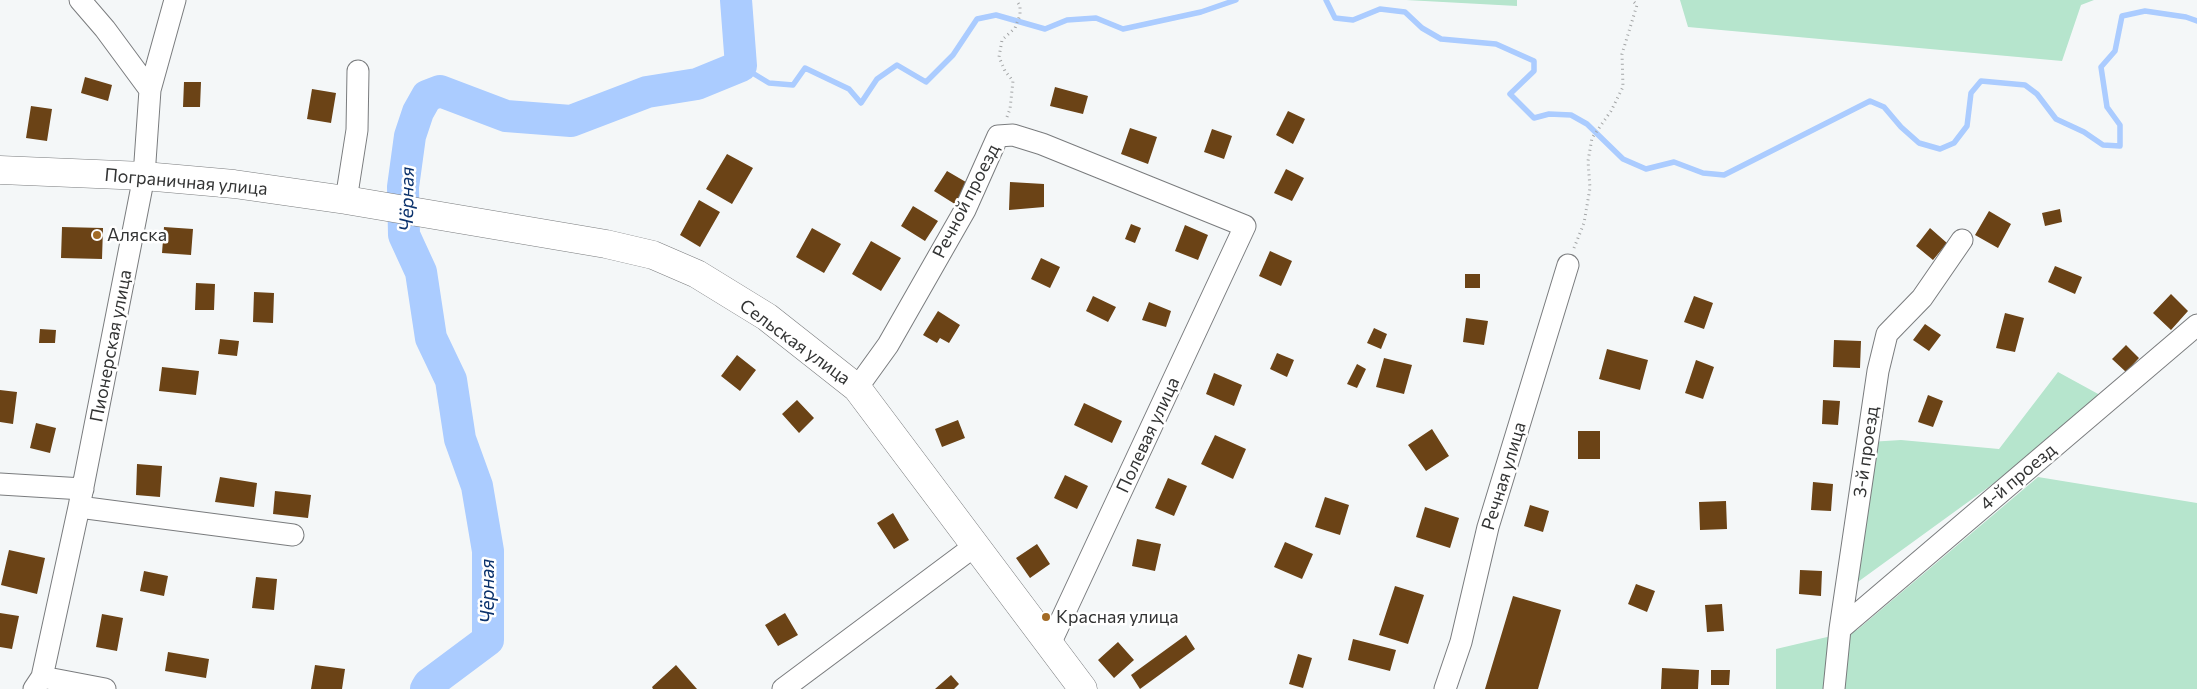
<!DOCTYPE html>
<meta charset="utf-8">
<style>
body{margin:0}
canvas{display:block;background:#f4f7f8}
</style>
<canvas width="2197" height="689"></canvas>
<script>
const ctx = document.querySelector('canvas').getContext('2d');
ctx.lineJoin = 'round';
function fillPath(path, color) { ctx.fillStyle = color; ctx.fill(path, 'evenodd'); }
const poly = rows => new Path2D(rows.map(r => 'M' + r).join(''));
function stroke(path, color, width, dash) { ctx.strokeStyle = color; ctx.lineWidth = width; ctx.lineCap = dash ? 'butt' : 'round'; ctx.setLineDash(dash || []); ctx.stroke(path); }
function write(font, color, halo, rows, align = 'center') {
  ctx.font = font + ' Commissioner,sans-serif'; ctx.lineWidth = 5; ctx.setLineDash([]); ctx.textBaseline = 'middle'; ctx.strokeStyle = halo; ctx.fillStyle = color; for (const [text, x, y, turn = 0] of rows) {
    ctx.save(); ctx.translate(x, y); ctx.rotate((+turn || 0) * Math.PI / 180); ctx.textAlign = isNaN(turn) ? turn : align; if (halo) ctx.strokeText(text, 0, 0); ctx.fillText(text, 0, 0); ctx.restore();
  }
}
fillPath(poly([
 [1406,0,1517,0,1517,6],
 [1680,0,2094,0,2081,5,2062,61,1688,27],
 [2058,372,2100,395,2030,457,1844,592,1869,442,1901,440,1999,449],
 [2038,477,2197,503,2197,689,1776,689,1776,649,1857,630]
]), '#b6e5cd');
stroke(poly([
 [1326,0,1335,18,1353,20,1380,9,1405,12,1422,28,1441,39,1496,44,1534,61,1534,71,1510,94,1534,118,1549,114,1571,115,1587,124,1623,159,1646,169,1674,162,1703,173,1724,175,1870,101,1884,107,1901,127,1919,143,1940,149,1954,143,1967,126,1971,93,1981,81,2025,85,2037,94,2056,119,2084,132,2103,145,2120,146,2120,125,2107,107,2101,67,2115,51,2122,16,2145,11,2186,17,2197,21],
 [741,66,769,83,793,85,805,68,849,89,861,103,877,79,897,65,926,82,953,55,977,19,996,15,1045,29,1067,20,1096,18,1123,29,1201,12,1236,0]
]), '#abccff', 5.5);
stroke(poly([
 [426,689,429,684,488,640,488,551,477,486,460,439,451,380,431,338,421,272,404,235,403,187,410,136,418,112,427,96,440,91,506,116,571,121,647,92,697,84,741,66,736,0]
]), '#abccff', 32);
fillPath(poly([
 [85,77,112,85,108,101,81,93],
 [184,82,201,82,200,107,183,107],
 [1055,87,1088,96,1083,114,1050,106],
 [312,89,336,93,331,123,307,119],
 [31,106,52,109,47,141,26,138],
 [1288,111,1305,119,1293,144,1276,135],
 [1130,128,1157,137,1148,164,1121,154],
 [1212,129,1232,136,1224,159,1204,152],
 [727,154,753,168,732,204,706,189],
 [1286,169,1304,178,1292,201,1274,193],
 [947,171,971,185,958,206,934,191],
 [1010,182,1044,184,1044,207,1009,210],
 [699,200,720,212,700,247,680,235],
 [913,206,938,221,925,241,901,226],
 [2060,209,2062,222,2045,226,2042,213],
 [1989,211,2011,224,1998,248,1975,235],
 [1131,224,1141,228,1135,243,1125,239],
 [1185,225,1208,235,1198,260,1175,251],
 [62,227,103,228,102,259,61,258],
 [164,227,193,229,191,255,162,253],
 [812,228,841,244,824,273,796,257],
 [1930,228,1947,243,1933,260,1916,246],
 [871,241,901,258,881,291,852,274],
 [1270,251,1292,261,1281,286,1259,276],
 [1041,258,1060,267,1050,288,1031,279],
 [2055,266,2082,277,2075,294,2048,282],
 [1465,274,1480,274,1480,288,1465,288],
 [196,283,215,284,214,310,195,310],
 [254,292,274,293,273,323,253,322],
 [2171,294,2188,311,2171,330,2153,313],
 [1093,296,1116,307,1108,322,1086,311],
 [1694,296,1713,303,1704,329,1684,322],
 [1149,302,1171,311,1166,327,1142,320],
 [938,311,960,325,949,343,940,338,937,343,923,335],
 [2005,313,2024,318,2015,352,1996,348],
 [1466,318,1488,321,1484,345,1463,342],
 [1925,324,1941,335,1929,351,1913,340],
 [1374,328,1387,334,1381,349,1367,343],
 [40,329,56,330,55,343,39,343],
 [220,339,239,341,237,356,218,354],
 [1834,340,1861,341,1860,368,1833,367],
 [2126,345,2139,358,2126,372,2112,359],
 [1607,349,1648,360,1640,390,1599,379],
 [1277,353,1294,360,1287,377,1270,369],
 [737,355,756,370,740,391,721,376],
 [1384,358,1412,365,1404,394,1376,387],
 [1696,360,1714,367,1703,399,1685,393],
 [1357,364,1366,369,1357,388,1347,384],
 [162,367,199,371,196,395,159,391],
 [1214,373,1242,385,1234,406,1206,394],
 [0,390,17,392,13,424,0,422],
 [1928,395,1943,401,1933,427,1918,422],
 [797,400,814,418,799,433,782,414],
 [1823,400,1840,401,1838,425,1822,424],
 [1084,403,1122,421,1112,443,1074,425],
 [958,420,965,438,942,447,935,429],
 [36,423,56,428,50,453,30,448],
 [1432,429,1449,456,1426,471,1408,445],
 [1578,431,1600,431,1600,459,1578,459],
 [1215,435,1246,449,1233,479,1201,464],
 [137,464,162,466,160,497,136,495],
 [1065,475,1088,486,1077,509,1054,498],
 [220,477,257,483,254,507,215,502],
 [1168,478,1187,486,1174,516,1155,508],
 [1813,482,1833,484,1831,511,1811,510],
 [275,491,311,495,308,518,273,514],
 [1325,497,1349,505,1340,535,1315,527],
 [1726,501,1727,529,1700,530,1699,502],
 [1530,505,1549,511,1543,532,1524,526],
 [1425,507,1459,518,1450,548,1416,537],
 [893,513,909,540,894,549,877,523],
 [1137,539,1161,544,1155,571,1132,566],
 [1285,542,1313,554,1302,579,1274,567],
 [1037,544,1050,564,1030,578,1016,558],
 [9,550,45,558,37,594,1,585],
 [1800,570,1822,571,1821,596,1799,594],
 [144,571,168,576,164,596,140,591],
 [256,577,277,579,274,610,252,608],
 [1636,584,1655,591,1647,612,1628,604],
 [1395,586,1424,595,1408,644,1379,635],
 [1513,596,1561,610,1538,689,1485,689],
 [1722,604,1724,631,1707,632,1705,605],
 [0,613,19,616,12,649,0,647],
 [785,613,798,635,778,646,765,625],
 [102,614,123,618,117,651,96,647],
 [1186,635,1195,649,1140,689,1131,675],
 [1353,639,1396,650,1390,671,1348,660],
 [1118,642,1134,660,1114,678,1098,660],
 [168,652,209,659,206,678,165,671],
 [1298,654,1312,658,1303,688,1289,684],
 [315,665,345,669,342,689,311,689],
 [676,665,697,689,653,689,652,687],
 [1662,668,1699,670,1698,689,1661,689],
 [1711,670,1730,670,1729,685,1711,685],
 [951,675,959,684,954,689,935,689]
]), '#6b4316');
const minor = poly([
 [80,0,105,29,150,90],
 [346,200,357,130,358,71],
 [857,388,888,345,965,210,998,136,1013,135,1042,144,1245,226,1050,644],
 [0,484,83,489],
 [79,507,293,535],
 [1840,629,2197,325],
 [42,677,105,689],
 [34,689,42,677,79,507,144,176,150,90,175,0],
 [783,689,976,545],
 [1445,689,1461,642,1488,527,1568,265],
 [1834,689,1840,629,1878,371,1887,334,1922,298,1962,240]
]);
const major = poly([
 [0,170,144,176,234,184,346,200,606,244,653,255,697,274,767,317,857,388,1083,689]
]);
stroke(minor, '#7a7c7e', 23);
stroke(major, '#7a7c7e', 29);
stroke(poly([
 [1007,117,1010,109,1013,81,1005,71,999,57,1002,40,1015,28,1020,15,1020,6,1016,0],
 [1574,248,1584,223,1590,188,1588,161,1592,138,1611,111,1623,87,1622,54,1637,5,1632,0]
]), '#a3a5a6', 3, [1, 4]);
stroke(minor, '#fff', 21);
stroke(major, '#fff', 28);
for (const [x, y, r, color] of [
 [97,235,5,"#a26b26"],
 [1046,617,5,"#a26b26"]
]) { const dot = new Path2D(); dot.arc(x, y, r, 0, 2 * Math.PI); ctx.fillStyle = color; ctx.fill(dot); stroke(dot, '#fff', 2); }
write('18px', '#333434', '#fff', [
 ["Пограничная улица",186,182,5],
 ["Речной проезд",966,201,-63],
 ["Сельская улица",795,342,36],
 ["Пионерская улица",111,346,-79],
 ["Полевая улица",1148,435,-65],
 ["3-й проезд",1866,452,-82],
 ["Речная улица",1504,476,-73],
 ["4-й проезд",2018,477,-40]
]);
write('18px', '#333434', '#fff', [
 ["Аляска",107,235],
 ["Красная улица",1056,617]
], 'left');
write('italic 19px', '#0b326c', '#fff', [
 ["Чёрная",407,199,-89],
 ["Чёрная",488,591,-90]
]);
</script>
